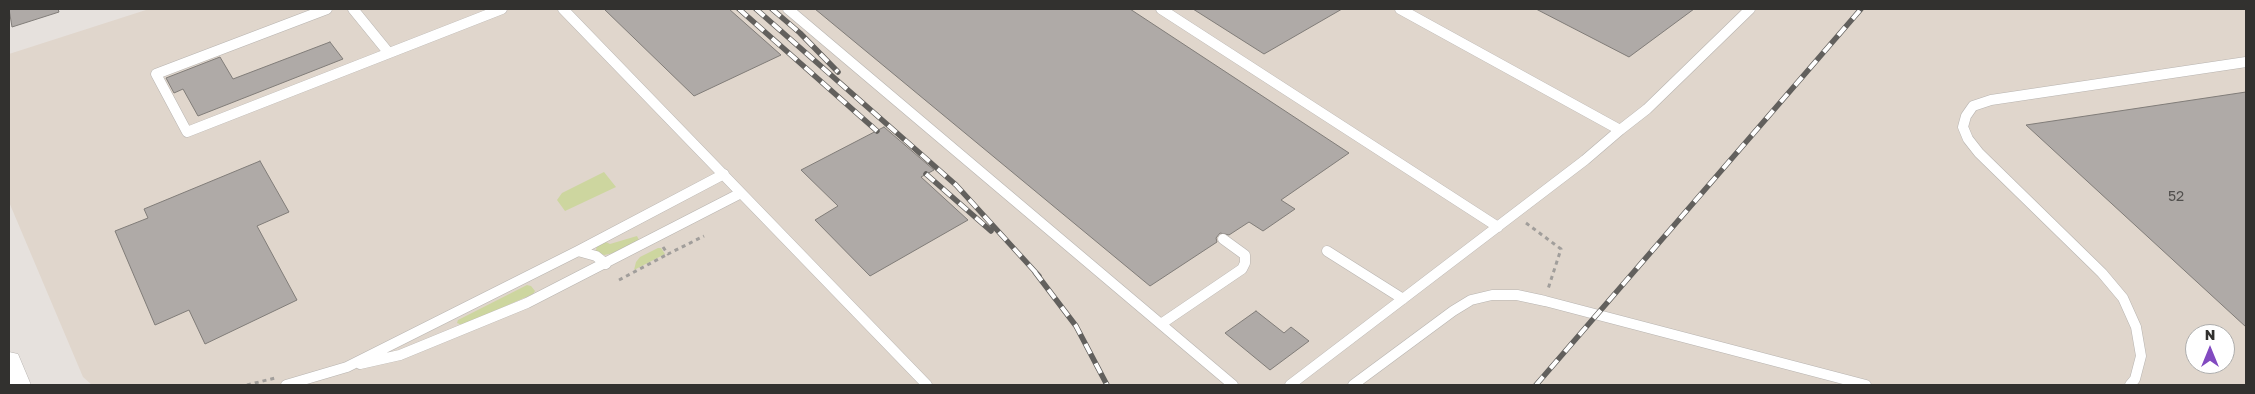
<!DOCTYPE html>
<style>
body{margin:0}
#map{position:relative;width:2255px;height:394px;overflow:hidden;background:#e6e1dd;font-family:"Golos Text",sans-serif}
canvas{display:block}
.frame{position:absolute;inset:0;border:10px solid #32312f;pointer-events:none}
.north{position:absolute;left:2185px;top:324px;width:50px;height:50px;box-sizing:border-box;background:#fff;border:1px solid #adadac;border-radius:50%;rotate:0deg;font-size:14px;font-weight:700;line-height:20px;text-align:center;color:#32312f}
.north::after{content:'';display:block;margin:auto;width:18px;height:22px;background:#824ac0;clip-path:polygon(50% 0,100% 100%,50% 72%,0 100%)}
</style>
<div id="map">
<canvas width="2255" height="394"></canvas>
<div class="frame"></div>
<div class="north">N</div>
</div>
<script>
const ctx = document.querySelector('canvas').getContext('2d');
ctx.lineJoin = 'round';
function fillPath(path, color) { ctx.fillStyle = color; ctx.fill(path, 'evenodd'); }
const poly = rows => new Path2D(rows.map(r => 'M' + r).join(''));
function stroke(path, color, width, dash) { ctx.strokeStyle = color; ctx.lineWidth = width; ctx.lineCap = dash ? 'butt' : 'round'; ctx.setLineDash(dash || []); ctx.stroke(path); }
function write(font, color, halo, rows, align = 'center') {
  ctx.font = font + ' "Golos Text",sans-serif'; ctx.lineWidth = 5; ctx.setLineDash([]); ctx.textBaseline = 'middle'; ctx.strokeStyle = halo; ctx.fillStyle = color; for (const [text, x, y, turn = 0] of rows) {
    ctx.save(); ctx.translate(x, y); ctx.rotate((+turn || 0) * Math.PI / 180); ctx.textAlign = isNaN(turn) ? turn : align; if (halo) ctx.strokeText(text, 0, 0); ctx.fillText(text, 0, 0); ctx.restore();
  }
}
fillPath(poly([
 [149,9,2246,9,2246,385,92,385,83,377,9,202,9,54],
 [2195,334,2225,334,2225,364,2195,364]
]), '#e0d6cc');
fillPath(poly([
 [604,172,616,187,565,211,557,200,562,193],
 [637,236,639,240,614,253,604,255,596,251,597,244,604,241,610,244],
 [658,248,661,248,665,254,634,270,636,262,640,257],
 [527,285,531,286,535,291,533,294,462,325,457,323,458,320]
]), '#cdd69f');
const building = poly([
 [9,9,58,9,59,12,12,27,9,9],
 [604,9,729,9,781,55,694,96,604,9],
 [815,9,1130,9,1349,153,1281,200,1295,209,1263,231,1249,222,1229,235,1220,233,1216,238,1217,242,1150,286,815,9],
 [1193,9,1342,9,1264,54,1193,9],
 [1536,9,1694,9,1629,57,1536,9],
 [330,42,343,59,198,116,183,89,174,93,166,78,220,57,233,79,330,42],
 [2246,92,2246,327,2026,125,2246,92],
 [884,127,934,170,921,177,968,220,870,276,815,220,838,206,801,170,884,127],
 [260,161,289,212,257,226,297,300,205,344,189,310,155,325,115,231,148,218,144,209,260,161],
 [1256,311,1284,333,1291,327,1309,341,1270,370,1225,333,1256,311]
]);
fillPath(building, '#afaaa7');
stroke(building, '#817d79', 1);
const service = poly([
 [327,9,156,74,187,132,502,9],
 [353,9,388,52],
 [563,9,927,385],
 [788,9,1233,385],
 [1161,9,1498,227],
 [1620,130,1647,109,1750,9],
 [578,251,596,256,606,264],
 [1327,251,1403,299],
 [1161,324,1242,269,1245,263,1245,255,1223,239],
 [360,364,400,355,527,303,741,193],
 [286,385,347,367,578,251,724,174],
 [1290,385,1585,160,1620,130,1400,9],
 [1353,385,1453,311,1471,300,1492,295,1517,295,1545,301,1866,385],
 [2130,385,2135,379,2141,356,2136,327,2123,298,2102,273,1979,153,1968,139,1963,127,1966,116,1973,106,1991,100,2246,62]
]);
const minor = poly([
 [9,352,18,354,31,385,9,385,9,352]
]);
stroke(service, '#b8b4b0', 11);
stroke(minor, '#b8b4b0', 1);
stroke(poly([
 [1526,223,1561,249,1548,289],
 [663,247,668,254,704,236],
 [619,280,668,254],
 [247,385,275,378]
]), '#a19e9b', 3, [4, 4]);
stroke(service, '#fff', 10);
fillPath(minor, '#fff');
const rail = poly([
 [739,9,877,131],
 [756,9,956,185,1039,276],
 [772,9,800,33,838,72],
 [926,174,991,231],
 [1035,272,1076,326,1107,385],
 [1536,385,1861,9]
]);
stroke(rail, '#62605d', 5.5);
stroke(rail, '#fff', 4, [11]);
write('14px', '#514f4d', null, [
 ["52",2176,197]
]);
</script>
